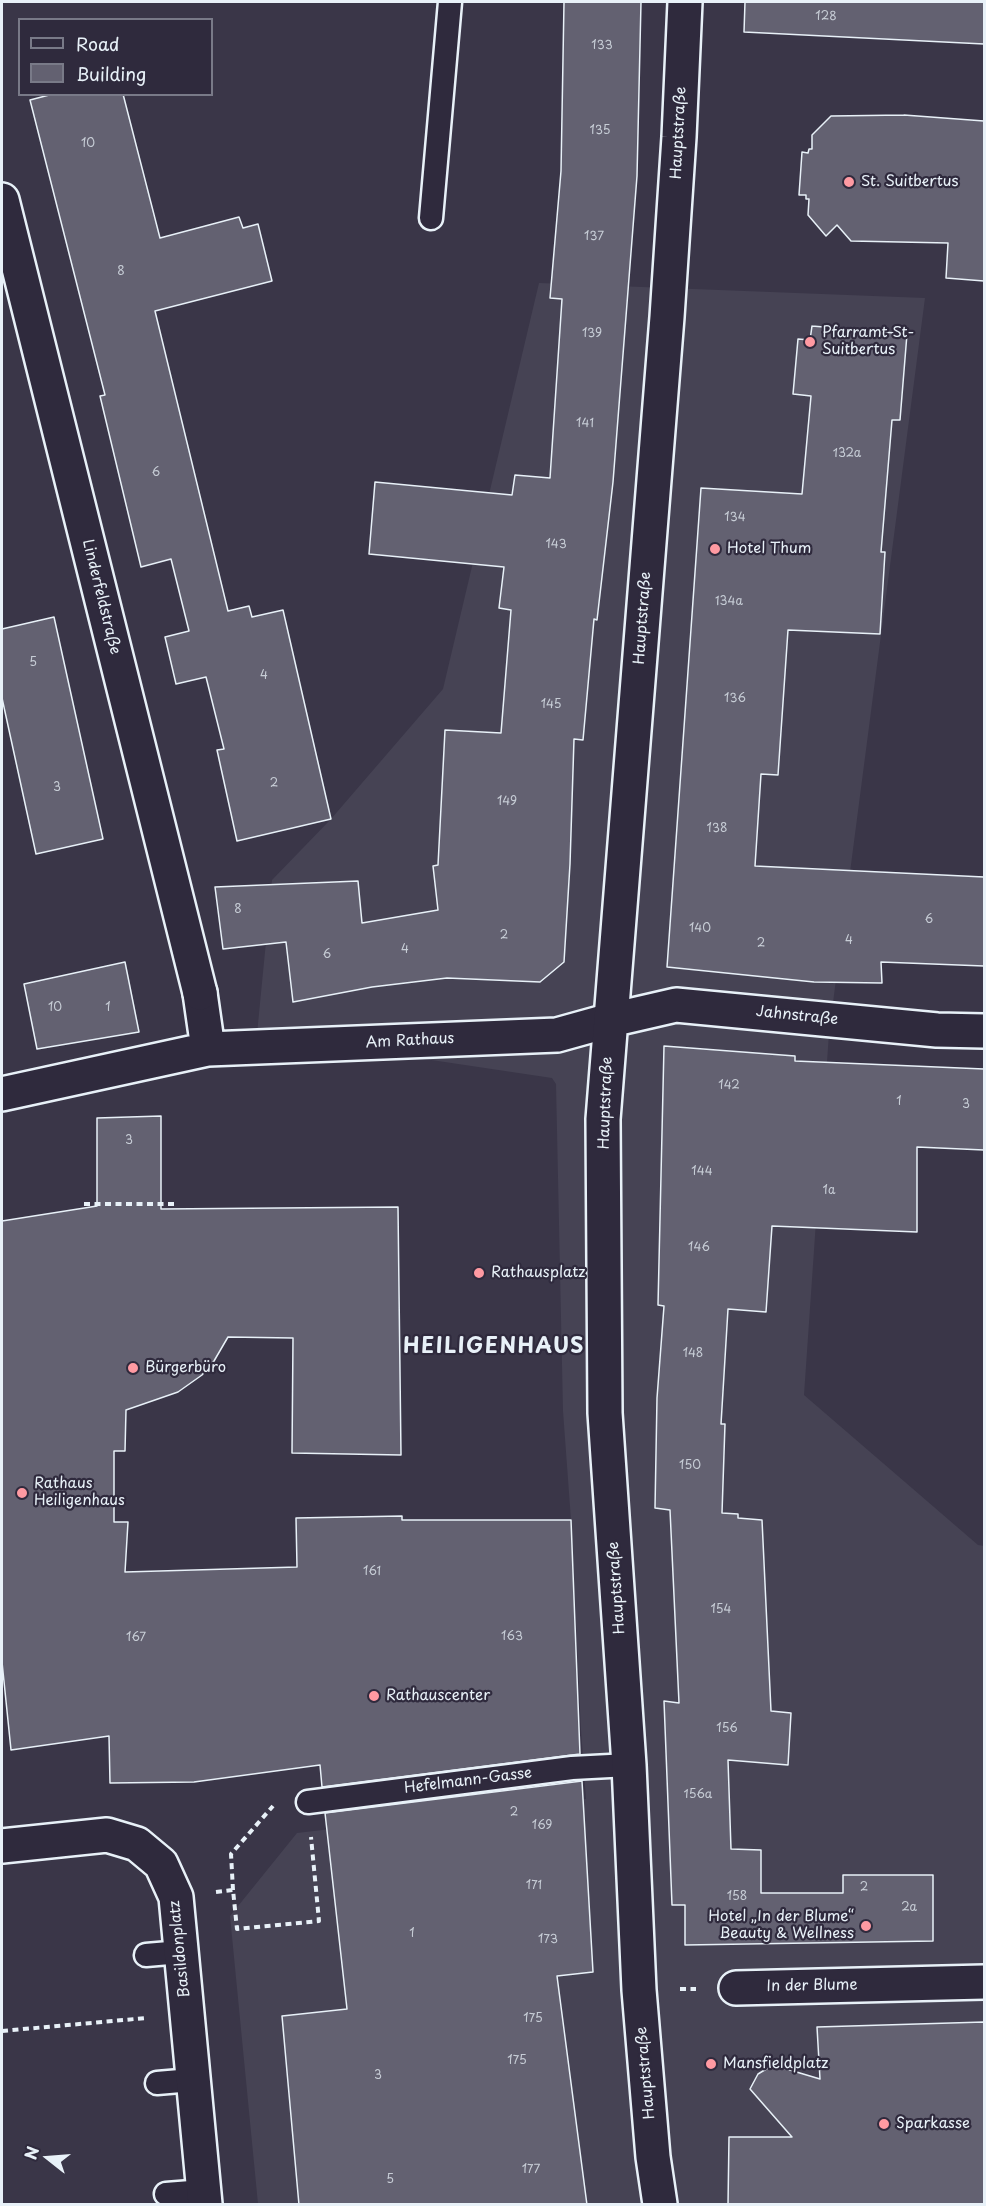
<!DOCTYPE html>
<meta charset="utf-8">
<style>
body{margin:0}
#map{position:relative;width:986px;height:2206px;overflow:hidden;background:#3a3648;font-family:"Playpen Sans",sans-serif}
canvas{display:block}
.frame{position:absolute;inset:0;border:3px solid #e8f1f8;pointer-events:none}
.legend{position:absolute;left:18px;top:18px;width:195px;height:78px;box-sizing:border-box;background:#2f2a3d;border:2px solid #797a88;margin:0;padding:8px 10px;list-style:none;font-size:18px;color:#e8f1f8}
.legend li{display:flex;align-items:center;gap:12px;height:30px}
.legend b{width:30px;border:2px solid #797a88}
.north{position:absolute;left:18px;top:2128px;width:60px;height:60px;-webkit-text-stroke:4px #2f2a3d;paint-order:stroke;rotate:287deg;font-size:16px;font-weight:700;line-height:24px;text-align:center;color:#e8f1f8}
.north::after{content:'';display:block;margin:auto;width:21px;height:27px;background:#e8f1f8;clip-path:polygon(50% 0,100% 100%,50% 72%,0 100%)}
</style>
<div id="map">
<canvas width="986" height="2206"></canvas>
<div class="frame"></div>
<ul class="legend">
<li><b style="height:8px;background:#2f2a3d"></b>Road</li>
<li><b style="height:16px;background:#636171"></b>Building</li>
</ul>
<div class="north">N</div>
</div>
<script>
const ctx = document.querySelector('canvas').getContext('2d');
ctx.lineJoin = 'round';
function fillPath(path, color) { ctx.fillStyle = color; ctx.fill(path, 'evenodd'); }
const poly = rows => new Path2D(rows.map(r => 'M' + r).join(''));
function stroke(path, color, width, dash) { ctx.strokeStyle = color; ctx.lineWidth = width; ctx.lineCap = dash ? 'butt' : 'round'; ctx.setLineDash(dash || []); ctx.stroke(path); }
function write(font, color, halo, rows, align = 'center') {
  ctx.font = font + ' "Playpen Sans",sans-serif'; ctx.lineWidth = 4.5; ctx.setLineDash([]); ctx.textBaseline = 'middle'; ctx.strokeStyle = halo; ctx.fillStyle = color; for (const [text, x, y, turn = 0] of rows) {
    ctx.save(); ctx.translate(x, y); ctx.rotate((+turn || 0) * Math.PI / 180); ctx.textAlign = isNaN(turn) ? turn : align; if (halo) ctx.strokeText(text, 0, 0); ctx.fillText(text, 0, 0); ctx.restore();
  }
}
fillPath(poly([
 [539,283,925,298,829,1033,804,1395,978,1545,984,1546,984,2204,258,2204,230,1916,297,1833,586,1799,581,1730,571,1520,563,1411,556,1084,552,1078,257,1034,272,880,331,819,443,689]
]), '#464354');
const building = poly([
 [564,2,641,2,637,176,613,482,597,620,594,619,583,740,574,739,570,864,564,962,540,982,447,978,372,987,293,1002,286,942,223,949,215,887,358,881,362,923,438,910,433,866,438,865,445,730,501,733,511,610,499,608,504,567,369,554,375,482,512,495,515,475,550,478,562,299,550,298,561,171,564,2],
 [745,2,984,2,984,44,744,32,745,2],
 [53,94,123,94,160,238,239,217,243,228,258,224,272,281,155,311,228,611,249,606,252,617,283,610,331,819,237,841,217,750,224,749,206,677,176,684,165,637,189,631,171,559,141,567,100,396,105,395,30,100,53,94],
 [904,115,984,121,984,281,946,278,948,243,851,241,837,225,826,236,808,215,809,199,806,199,806,195,799,195,802,152,808,153,809,149,812,149,812,135,831,116,904,115],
 [812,326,907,334,900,420,892,420,881,552,885,552,880,634,788,630,778,775,761,774,755,866,984,877,984,966,881,962,882,983,814,982,667,967,701,488,802,494,811,396,793,394,798,339,810,340,812,326],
 [54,617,103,839,36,854,2,698,2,629,54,617],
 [125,962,139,1032,37,1049,24,984,125,962],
 [664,1046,795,1056,795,1061,984,1069,984,1150,917,1147,917,1232,772,1226,766,1312,728,1309,721,1424,725,1424,722,1513,738,1514,738,1518,762,1520,771,1711,791,1713,788,1765,728,1760,731,1849,761,1850,761,1893,843,1893,843,1875,933,1875,933,1941,685,1945,685,1905,672,1905,664,1701,679,1703,670,1510,655,1508,657,1398,664,1306,658,1305,664,1046],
 [161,1116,161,1209,398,1207,401,1455,292,1453,293,1338,228,1337,214,1361,202,1375,178,1392,126,1410,125,1451,114,1451,114,1522,128,1522,125,1572,297,1567,296,1518,402,1516,402,1520,571,1520,580,1754,322,1787,320,1765,194,1782,110,1783,109,1736,11,1750,2,1662,2,1221,97,1206,97,1118,161,1116],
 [582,1781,593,1972,557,1976,587,2205,299,2205,282,2016,347,2009,325,1813,582,1781],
 [984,2022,984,2205,728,2205,729,2137,792,2137,750,2089,758,2074,773,2065,820,2079,817,2027,984,2022]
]);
fillPath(building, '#636171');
stroke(building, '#e8f1f8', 1.5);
const service = poly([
 [431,218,450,2],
 [308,1802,572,1768,629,1765],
 [146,1955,181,1952],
 [157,2083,192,2080],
 [166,2194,204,2191]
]);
const pedestrian = poly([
 [200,993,208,1049],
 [2,1094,208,1049,557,1035,611,1020]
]);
const minor = poly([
 [2,200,200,993],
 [611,1020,676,1005,937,1030,984,1031],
 [2,1846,107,1835,137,1844,161,1864,176,1897,205,2204],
 [736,1988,984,1982],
 [660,2204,653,2157,639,1990,629,1765,605,1413,603,1119,667,317,679,137,685,2]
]);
stroke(service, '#e8f1f8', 27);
stroke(pedestrian, '#e8f1f8', 38);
stroke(minor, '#e8f1f8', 38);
stroke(poly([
 [84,1204,176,1204],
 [233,1890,231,1854,273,1806],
 [216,1892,233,1890,237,1929,319,1921,311,1837],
 [680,1989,696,1989],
 [2,2031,146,2018]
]), '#e8f1f8', 4, [6, 4.5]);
stroke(service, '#2f2a3d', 22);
stroke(pedestrian, '#2f2a3d', 33);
stroke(minor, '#2f2a3d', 33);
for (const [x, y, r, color] of [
 [849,182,6,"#ff9aa2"],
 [810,342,6,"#ff9aa2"],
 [715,549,6,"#ff9aa2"],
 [479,1273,6,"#ff9aa2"],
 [133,1368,6,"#ff9aa2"],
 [22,1493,6,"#ff9aa2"],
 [374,1696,6,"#ff9aa2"],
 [866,1926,6,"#ff9aa2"],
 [711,2064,6,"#ff9aa2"],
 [884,2124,6,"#ff9aa2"]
]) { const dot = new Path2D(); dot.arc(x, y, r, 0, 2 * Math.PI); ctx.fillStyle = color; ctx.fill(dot); stroke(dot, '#2f2a3d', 2); }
write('12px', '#c7cdd6', null, [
 ["128",826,17],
 ["133",602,46],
 ["135",600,131],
 ["10",88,144],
 ["137",594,237],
 ["8",121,272],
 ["139",592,334],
 ["141",585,424],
 ["132a",847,454],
 ["6",156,473],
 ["134",735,518],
 ["143",556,545],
 ["134a",729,602],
 ["5",33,663],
 ["4",264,676],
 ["136",735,699],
 ["145",551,705],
 ["2",274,784],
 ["3",57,788],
 ["149",507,802],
 ["138",717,829],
 ["8",238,910],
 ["6",929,920],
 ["140",700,929],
 ["2",504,936],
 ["4",849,941],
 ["2",761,944],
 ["4",405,950],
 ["6",327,955],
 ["10",55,1008],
 ["1",108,1008],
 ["142",729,1086],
 ["1",899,1102],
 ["3",966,1105],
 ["3",129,1141],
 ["144",702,1172],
 ["1a",829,1191],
 ["146",699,1248],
 ["148",693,1354],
 ["150",690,1466],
 ["161",372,1572],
 ["154",721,1610],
 ["163",512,1637],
 ["167",136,1638],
 ["156",727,1729],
 ["156a",698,1795],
 ["2",514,1813],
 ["169",542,1826],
 ["171",534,1886],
 ["2",864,1888],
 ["158",737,1897],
 ["2a",909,1908],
 ["1",412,1934],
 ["173",548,1940],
 ["175",533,2019],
 ["175",517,2061],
 ["3",378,2076],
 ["177",531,2170],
 ["5",390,2180]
]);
write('15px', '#e8f1f8', '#2f2a3d', [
 ["Hauptstraße",679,133,-87],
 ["Linderfeldstraße",101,597,76],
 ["Hauptstraße",643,618,-86],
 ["Jahnstraße",797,1016,6],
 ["Am Rathaus",410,1041,-3],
 ["Hauptstraße",606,1103,-88],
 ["Hauptstraße",617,1588,-94],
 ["Hefelmann-Gasse",468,1781,-7],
 ["Basildonplatz",180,1949,-96],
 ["In der Blume",812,1986,-1],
 ["Hauptstraße",646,2073,-95]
]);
write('15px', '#e8f1f8', '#2f2a3d', [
 ["St. Suitbertus",861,182],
 ["Pfarramt St-",822,333],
 ["Suitbertus",822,350],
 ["Hotel Thum",727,549],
 ["Rathausplatz",491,1273],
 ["Bürgerbüro",145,1368],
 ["Rathaus",34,1484],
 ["Heiligenhaus",34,1501],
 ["Rathauscenter",386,1696],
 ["Hotel „In der Blume“",854,1917,"right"],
 ["Beauty & Wellness",854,1934,"right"],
 ["Mansfieldplatz",723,2064],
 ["Sparkasse",896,2124]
], 'left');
ctx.letterSpacing = '1.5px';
write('bold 21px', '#e8f1f8', '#2f2a3d', [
 ["HEILIGENHAUS",494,1347]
]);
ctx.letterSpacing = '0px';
</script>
